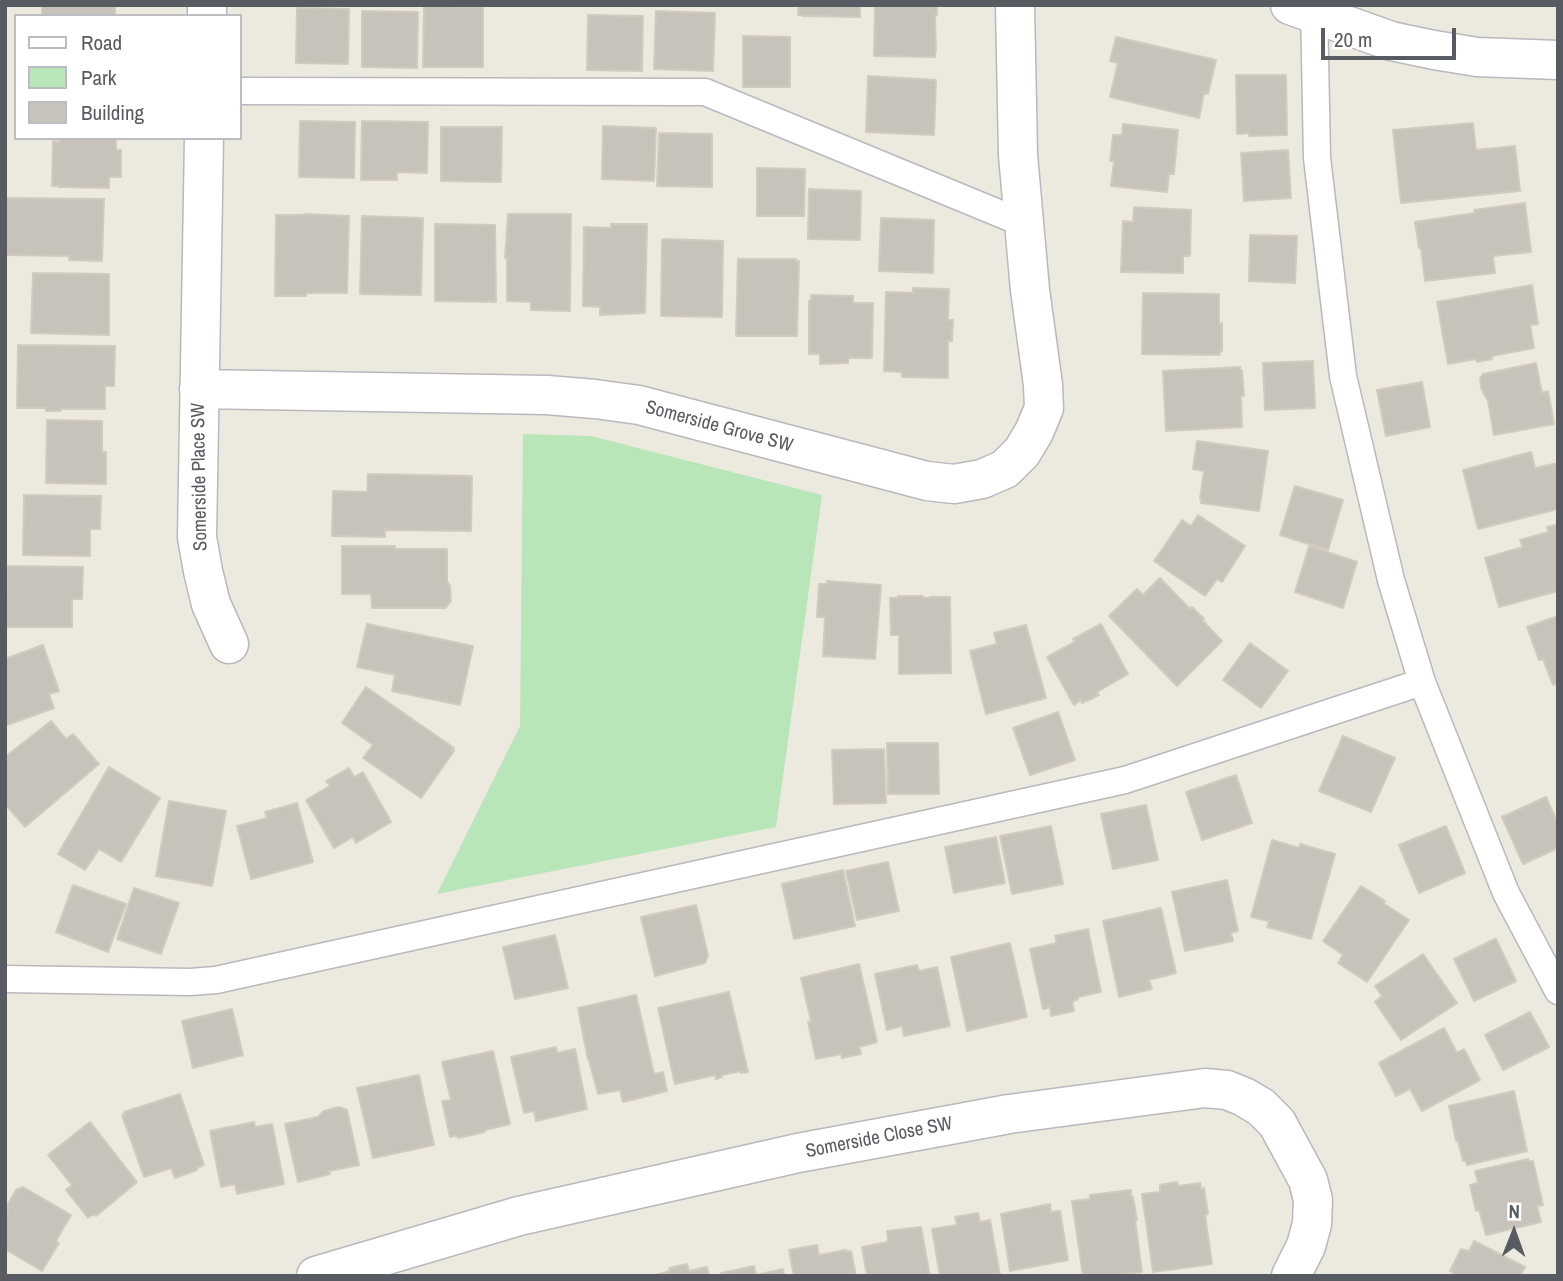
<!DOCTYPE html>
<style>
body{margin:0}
#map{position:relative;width:1563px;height:1281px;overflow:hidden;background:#ece9de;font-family:"Archivo Narrow",sans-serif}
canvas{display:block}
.frame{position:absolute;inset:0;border:7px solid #585b61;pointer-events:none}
.legend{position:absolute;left:14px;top:14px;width:228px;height:126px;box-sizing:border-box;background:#fff;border:2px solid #bcbdc0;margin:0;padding:9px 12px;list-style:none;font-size:21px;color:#585b61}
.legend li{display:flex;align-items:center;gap:14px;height:35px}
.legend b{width:35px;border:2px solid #bcbdc0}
.north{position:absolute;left:1479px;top:1197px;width:70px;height:70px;-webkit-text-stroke:5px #fff;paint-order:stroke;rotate:1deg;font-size:19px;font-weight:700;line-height:28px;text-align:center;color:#585b61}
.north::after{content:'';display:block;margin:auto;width:24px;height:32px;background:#585b61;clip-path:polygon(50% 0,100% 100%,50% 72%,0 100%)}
.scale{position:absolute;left:1321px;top:28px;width:135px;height:32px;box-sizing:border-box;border:4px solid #585b61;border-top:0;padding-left:9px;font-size:21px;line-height:24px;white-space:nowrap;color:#585b61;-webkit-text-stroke:5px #fff;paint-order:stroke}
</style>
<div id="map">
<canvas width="1563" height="1281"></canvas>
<div class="frame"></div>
<ul class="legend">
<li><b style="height:9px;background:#fff"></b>Road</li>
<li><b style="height:19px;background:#b9e6b9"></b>Park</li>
<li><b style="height:19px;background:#c7c3bb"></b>Building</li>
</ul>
<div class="north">N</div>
<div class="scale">20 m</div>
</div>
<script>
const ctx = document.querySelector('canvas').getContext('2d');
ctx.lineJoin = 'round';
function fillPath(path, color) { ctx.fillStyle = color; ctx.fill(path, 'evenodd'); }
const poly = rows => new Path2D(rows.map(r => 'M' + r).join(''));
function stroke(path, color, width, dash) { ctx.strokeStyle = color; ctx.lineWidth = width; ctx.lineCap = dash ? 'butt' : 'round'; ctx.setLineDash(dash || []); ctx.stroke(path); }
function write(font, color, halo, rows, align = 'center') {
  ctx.font = font + ' "Archivo Narrow",sans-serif'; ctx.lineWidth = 5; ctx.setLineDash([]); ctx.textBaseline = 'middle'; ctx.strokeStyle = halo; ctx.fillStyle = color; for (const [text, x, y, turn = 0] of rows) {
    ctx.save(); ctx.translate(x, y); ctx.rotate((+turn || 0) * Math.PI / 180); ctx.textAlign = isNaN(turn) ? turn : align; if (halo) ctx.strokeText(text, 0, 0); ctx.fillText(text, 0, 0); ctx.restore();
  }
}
fillPath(poly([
 [523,434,591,436,822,495,776,827,437,894,520,726]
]), '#b9e6b9');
const building = poly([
 [42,5,109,5,115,6,115,16,42,16,42,5],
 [799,5,860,5,860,17,802,16,802,15,798,15,799,5],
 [875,5,937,5,937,15,935,15,936,52,935,52,935,57,874,56,875,5],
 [424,6,483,7,483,67,423,67,424,6],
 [297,8,349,9,348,64,296,63,297,8],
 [362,11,418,12,417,68,362,67,362,11],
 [656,11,715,13,713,71,654,69,656,11],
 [588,15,643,16,642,71,587,70,588,15],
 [743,36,790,37,790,87,743,87,743,36],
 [1116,37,1216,60,1208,94,1204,93,1199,118,1110,97,1118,63,1110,61,1116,37],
 [1236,75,1286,75,1287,135,1249,136,1249,133,1237,134,1236,75],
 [868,76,936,80,934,135,866,132,868,76],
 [300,121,355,122,354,178,299,177,300,121],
 [362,121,428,122,427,173,397,172,397,180,361,180,362,121],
 [1473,123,1476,150,1515,146,1520,191,1401,203,1393,130,1473,123],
 [1123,124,1178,130,1174,174,1169,174,1167,192,1111,186,1114,161,1110,161,1113,135,1122,135,1123,124],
 [603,126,656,128,654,181,602,179,603,126],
 [441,127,502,127,501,182,441,181,441,127],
 [659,133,712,134,712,187,657,186,659,133],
 [59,138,116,138,116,150,121,150,121,177,109,177,109,188,59,187,59,186,52,186,53,141,59,142,59,138],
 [1288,150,1291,198,1244,201,1241,153,1288,150],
 [757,168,805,169,804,216,757,216,757,168],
 [809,189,861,191,860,240,808,239,809,189],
 [5,198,104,199,102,261,69,260,69,256,5,255,5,198],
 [1525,203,1531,252,1493,256,1495,273,1425,281,1421,248,1419,248,1415,222,1475,213,1474,210,1525,203],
 [1134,207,1191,210,1190,256,1183,256,1183,273,1121,272,1123,221,1133,222,1134,207],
 [304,214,349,216,347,293,306,293,306,296,275,296,276,215,304,215,304,214],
 [508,214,571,214,570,311,531,310,531,302,507,301,507,258,505,258,508,214],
 [362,216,423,218,421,295,360,294,362,216],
 [881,218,934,220,933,273,879,271,881,218],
 [435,224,495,225,496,302,435,301,435,224],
 [611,224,647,224,645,313,600,315,600,307,583,306,584,227,611,228,611,224],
 [1250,235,1297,236,1295,283,1249,281,1250,235],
 [665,239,723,241,722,317,661,316,662,240,665,239],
 [738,259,796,259,796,261,799,261,797,336,736,336,738,259],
 [33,273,109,274,109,335,31,333,33,273],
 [1532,285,1538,324,1530,325,1534,348,1492,356,1492,359,1477,362,1476,359,1448,364,1437,302,1532,285],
 [913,288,949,289,948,320,953,320,952,341,948,341,948,378,902,377,902,372,884,371,886,292,913,293,913,288],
 [1143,293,1219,294,1219,324,1222,323,1222,351,1220,351,1220,355,1142,354,1143,293],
 [811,295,853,296,853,303,873,303,872,358,848,358,848,363,820,364,820,354,809,354,809,301,811,301,811,295],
 [18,345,115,346,114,386,105,386,105,409,61,409,61,411,46,411,46,408,17,408,18,345],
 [1313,361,1315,408,1265,410,1263,363,1313,361],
 [1536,363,1542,393,1548,391,1554,424,1494,435,1488,401,1481,388,1480,378,1483,374,1536,363],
 [1240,367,1240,370,1242,370,1244,396,1241,396,1242,427,1166,431,1163,371,1240,367],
 [1422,382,1430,427,1386,436,1377,390,1422,382],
 [47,420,102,421,102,452,106,452,106,484,46,483,47,420],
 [1197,441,1268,451,1259,511,1201,503,1202,499,1200,499,1204,471,1193,469,1197,441],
 [1531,452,1535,468,1558,463,1558,509,1478,529,1463,470,1531,452],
 [368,474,472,476,471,531,385,530,385,537,332,536,333,491,367,492,368,474],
 [1295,486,1343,500,1328,550,1280,535,1295,486],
 [24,495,101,496,100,529,90,529,90,556,23,555,24,495],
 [1198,515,1245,546,1222,582,1217,579,1205,596,1154,561,1182,520,1191,526,1198,515],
 [1558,524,1558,591,1499,607,1485,558,1523,547,1520,540,1548,532,1547,527,1558,524],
 [342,546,395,546,395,549,447,549,447,581,450,586,451,601,445,608,372,608,371,594,342,594,342,546],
 [1309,546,1357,562,1343,608,1295,592,1309,546],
 [7,566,83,567,82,599,72,599,72,627,6,627,7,566],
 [1160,578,1190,609,1192,607,1204,619,1202,620,1222,641,1177,686,1109,616,1137,589,1143,595,1160,578],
 [827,581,881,585,875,659,823,656,825,617,817,617,819,584,827,584,827,581],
 [898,596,923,596,923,598,930,598,930,597,950,597,951,673,899,674,899,635,891,635,890,598,898,598,898,596],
 [1558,616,1558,683,1553,685,1543,659,1539,660,1527,627,1558,616],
 [367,624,473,646,460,705,392,691,395,675,357,667,367,624],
 [1101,624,1128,674,1097,692,1099,695,1082,703,1081,700,1074,705,1047,657,1075,642,1073,639,1101,624],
 [1026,625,1046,698,986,714,970,651,997,644,994,633,1026,625],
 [1250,643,1288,671,1261,708,1223,680,1250,643],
 [43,645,59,691,49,694,54,708,7,725,5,723,5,659,43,645],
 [366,687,454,748,452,751,454,751,421,798,363,758,373,745,342,723,366,687],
 [1058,712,1075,760,1030,775,1013,728,1058,712],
 [51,721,66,739,73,734,99,764,25,827,5,804,5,757,51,721],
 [1343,736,1395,758,1371,812,1319,791,1343,736],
 [887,743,938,743,939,794,888,794,887,743],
 [884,749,886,803,834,804,832,750,884,749],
 [109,767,160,798,121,862,99,849,85,870,58,854,109,767],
 [349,768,354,777,363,772,391,822,356,843,353,837,334,848,306,800,330,786,326,781,349,768],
 [1236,775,1252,823,1202,840,1186,792,1236,775],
 [1546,797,1558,824,1558,848,1523,864,1502,817,1546,797],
 [169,801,226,811,212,886,156,876,169,801],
 [297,803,313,862,251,879,237,826,267,818,265,812,297,803],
 [1146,805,1158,860,1113,869,1101,814,1146,805],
 [1051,826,1063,884,1012,894,1000,836,1051,826],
 [1446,826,1465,873,1419,893,1399,845,1446,826],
 [996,837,1005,883,954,893,945,847,996,837],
 [1272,840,1299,848,1300,844,1335,854,1311,939,1267,927,1269,921,1251,917,1272,840],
 [888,862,899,911,857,920,846,871,888,862],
 [843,870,855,926,794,939,782,884,843,870],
 [1227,880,1238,931,1231,933,1233,941,1185,951,1172,892,1227,880],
 [73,885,126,904,108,952,56,932,73,885],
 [1361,886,1385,901,1383,903,1409,920,1367,982,1338,963,1343,955,1323,941,1361,886],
 [134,888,179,903,161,954,117,939,134,888],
 [696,905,708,955,705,963,655,976,641,917,696,905],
 [1161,908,1176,973,1149,980,1152,989,1119,997,1103,921,1161,908],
 [1088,929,1101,992,1077,997,1078,999,1072,1002,1074,1011,1051,1016,1050,1007,1043,1009,1030,949,1057,943,1055,936,1088,929],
 [555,935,568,988,515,999,503,947,555,935],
 [1495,939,1496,939,1516,981,1474,1001,1454,959,1495,939],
 [1010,943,1027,1017,967,1031,951,957,1010,943],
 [1423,954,1457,1003,1401,1040,1375,1002,1382,996,1375,986,1423,954],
 [859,964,877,1042,859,1047,861,1054,842,1058,841,1054,816,1059,808,1022,811,1021,801,978,859,964],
 [917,965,919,971,937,967,950,1026,904,1036,902,1026,887,1030,875,974,917,965],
 [729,992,748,1072,741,1073,741,1071,722,1075,722,1077,716,1079,715,1075,675,1084,658,1008,729,992],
 [636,995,654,1074,663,1072,667,1091,623,1102,620,1090,598,1094,589,1060,588,1060,578,1008,636,995],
 [232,1009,243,1055,193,1068,182,1021,232,1009],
 [1530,1012,1549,1047,1503,1070,1485,1035,1530,1012],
 [1444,1028,1457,1053,1464,1049,1480,1080,1422,1111,1410,1089,1396,1096,1379,1063,1444,1028],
 [556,1047,557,1053,575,1049,587,1109,536,1121,534,1111,524,1113,511,1057,556,1047],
 [493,1051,510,1124,485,1130,485,1132,458,1138,457,1135,450,1137,442,1101,451,1100,442,1062,493,1051],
 [419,1075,434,1145,373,1158,357,1088,419,1075],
 [1514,1091,1527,1151,1467,1165,1465,1160,1463,1161,1458,1141,1456,1141,1449,1106,1514,1091],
 [180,1094,204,1165,197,1168,197,1170,175,1178,171,1168,144,1177,122,1115,125,1115,124,1112,180,1094],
 [339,1107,347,1110,359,1165,329,1171,330,1174,298,1182,285,1124,318,1117,324,1111,339,1107],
 [90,1122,137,1182,96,1216,94,1214,88,1218,66,1190,72,1185,48,1155,90,1122],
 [254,1122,255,1127,272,1124,284,1184,237,1194,235,1184,221,1187,210,1131,254,1122],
 [1528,1159,1528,1161,1533,1161,1543,1205,1537,1206,1541,1222,1486,1235,1479,1210,1476,1211,1470,1185,1478,1183,1475,1171,1528,1159],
 [1177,1182,1178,1186,1200,1183,1201,1189,1204,1188,1208,1214,1205,1215,1212,1264,1153,1272,1142,1194,1160,1192,1160,1185,1177,1182],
 [23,1187,71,1215,56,1241,59,1243,42,1271,5,1249,5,1215,8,1211,8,1204,16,1190,23,1187],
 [1131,1190,1131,1196,1133,1197,1137,1220,1135,1220,1142,1272,1111,1276,1083,1276,1072,1201,1090,1199,1090,1195,1131,1190],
 [1050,1204,1051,1212,1060,1211,1068,1260,1010,1271,1001,1214,1050,1204],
 [978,1213,980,1222,990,1220,1000,1275,940,1276,932,1229,957,1225,955,1217,978,1213],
 [921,1227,930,1276,867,1276,862,1247,888,1242,887,1231,921,1227],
 [1474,1241,1525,1267,1520,1276,1457,1276,1450,1271,1461,1249,1469,1251,1474,1241],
 [817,1245,819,1255,846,1250,847,1252,851,1251,856,1276,794,1276,789,1250,817,1245],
 [687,1264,689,1271,707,1267,709,1276,652,1276,670,1271,669,1268,687,1264],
 [754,1266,756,1275,783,1269,784,1276,722,1276,721,1273,754,1266]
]);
fillPath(building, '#c7c3bb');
stroke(building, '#d1cbbd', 2);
const service = poly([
 [1314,5,1317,158,1343,376,1391,580,1422,682,1506,893,1558,991],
 [240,91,705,92,1025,224],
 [5,979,190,982,216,980,1125,780,1422,682]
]);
const minor = poly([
 [1290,5,1391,41,1434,50,1477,57,1558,60],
 [207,16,207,5],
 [204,138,197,537,203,571,211,604,229,644],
 [199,389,547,395,595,399,639,405,927,481,954,484,982,479,1005,469,1022,452,1034,432,1044,408,1043,385,1030,290,1018,155,1015,5],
 [316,1276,519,1216,798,1153,1009,1114,1205,1088,1227,1090,1244,1097,1261,1107,1277,1123,1308,1180,1313,1200,1312,1224,1306,1246,1291,1276]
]);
stroke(service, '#b7b9bf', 29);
stroke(minor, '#b7b9bf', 41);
stroke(service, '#fff', 26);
stroke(minor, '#fff', 38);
write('19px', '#585b61', '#fff', [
 ["Somerside Grove SW",719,427,15],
 ["Somerside Place SW",200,477,-91],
 ["Somerside Close SW",879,1138,-11]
]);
</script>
